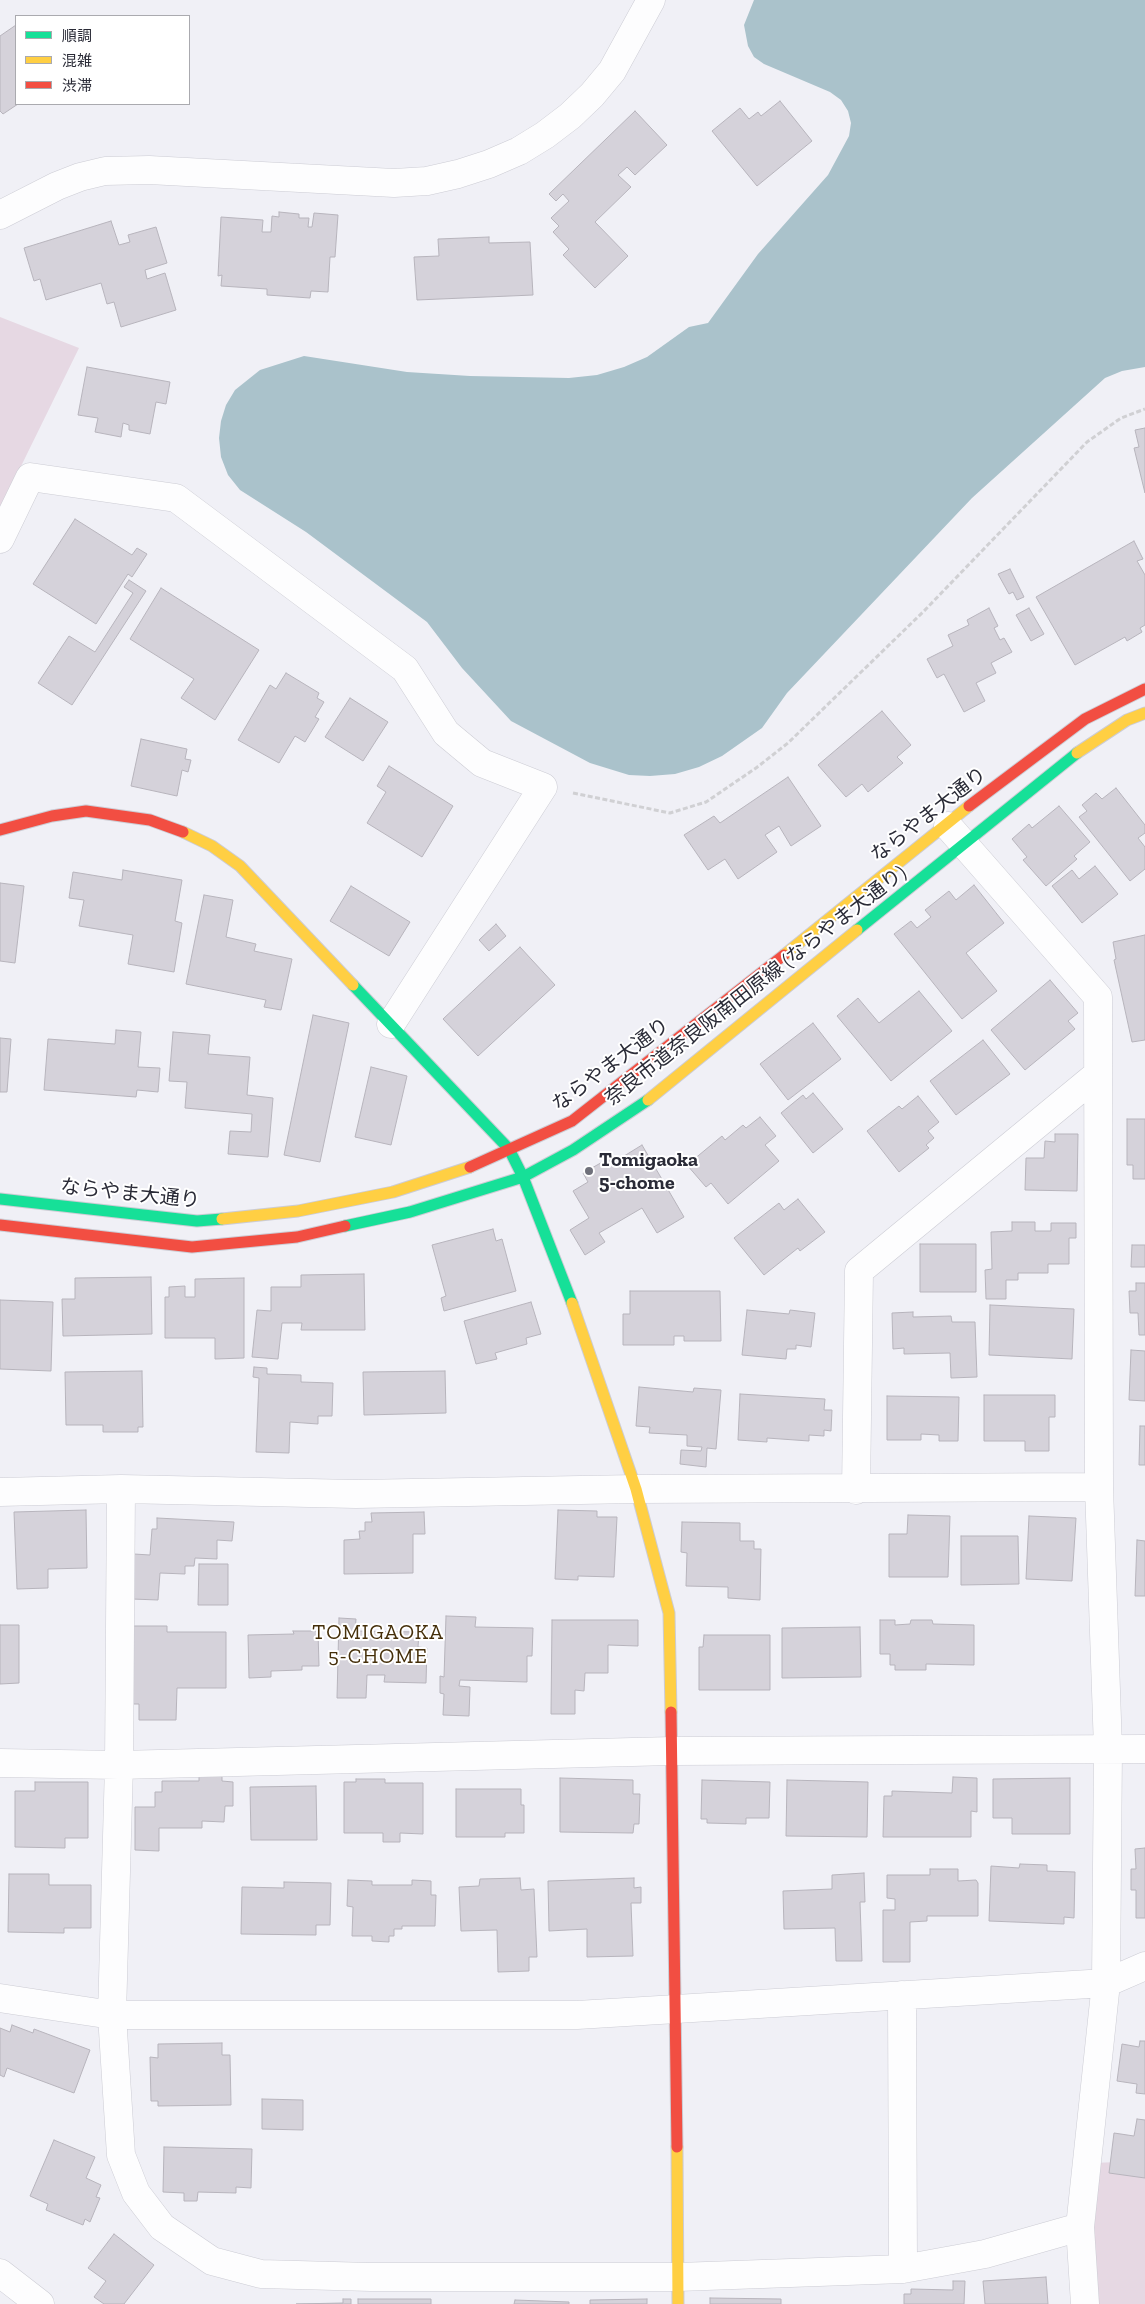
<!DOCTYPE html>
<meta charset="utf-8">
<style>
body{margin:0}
#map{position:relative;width:1145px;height:2304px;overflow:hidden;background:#f0f0f6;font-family:"Zilla Slab","Noto Sans JP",serif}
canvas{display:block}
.legend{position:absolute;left:15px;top:15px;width:175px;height:90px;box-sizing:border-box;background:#fff;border:1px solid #aaaaaf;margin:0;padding:6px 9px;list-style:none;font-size:15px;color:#2a2b37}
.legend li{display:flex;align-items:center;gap:10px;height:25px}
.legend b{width:25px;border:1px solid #aaaaaf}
</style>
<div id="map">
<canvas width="1145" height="2304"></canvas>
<ul class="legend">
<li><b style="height:6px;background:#16e098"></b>順調</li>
<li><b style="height:6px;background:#ffcf43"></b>混雑</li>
<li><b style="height:6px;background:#f24e42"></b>渋滞</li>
</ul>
</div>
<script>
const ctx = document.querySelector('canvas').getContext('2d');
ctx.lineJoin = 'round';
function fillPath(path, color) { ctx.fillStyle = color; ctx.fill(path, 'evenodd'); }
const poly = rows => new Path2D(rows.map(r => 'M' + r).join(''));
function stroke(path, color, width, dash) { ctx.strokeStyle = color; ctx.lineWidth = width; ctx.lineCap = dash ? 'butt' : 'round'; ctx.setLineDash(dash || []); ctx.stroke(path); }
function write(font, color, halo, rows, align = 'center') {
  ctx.font = font + ' "Zilla Slab","Noto Sans JP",serif'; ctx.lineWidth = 4; ctx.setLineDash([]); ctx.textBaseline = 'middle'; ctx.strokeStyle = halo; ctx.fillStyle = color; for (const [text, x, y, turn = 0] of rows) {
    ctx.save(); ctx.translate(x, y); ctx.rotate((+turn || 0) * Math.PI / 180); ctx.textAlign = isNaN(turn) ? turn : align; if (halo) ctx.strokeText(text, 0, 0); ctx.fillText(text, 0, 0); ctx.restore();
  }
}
fillPath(poly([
 [0,317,79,348,0,509],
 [1145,2161,1145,2304,1096,2304,1092,2163]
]), '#e6d8e3');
fillPath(poly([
 [754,0,1145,0,1145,367,1122,371,1105,378,972,498,787,693,762,728,722,756,699,767,675,774,650,776,629,775,590,763,511,721,462,668,427,622,306,532,240,490,228,475,221,457,219,438,221,421,226,405,235,390,260,370,304,356,407,372,470,376,569,378,597,375,624,367,647,357,689,327,708,323,758,254,828,175,849,136,851,123,848,111,841,100,830,92,764,64,754,57,748,46,744,25]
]), '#aac2cb');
const building = poly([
 [16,25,16,104,18,104,3,114,0,111,0,36,16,25],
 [780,101,812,141,757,186,712,131,740,108,749,119,758,112,761,116,780,101],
 [635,111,667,145,635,175,627,167,618,175,631,187,595,222,628,256,595,288,563,255,569,249,553,232,559,226,551,218,569,201,563,194,556,201,549,194,635,111],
 [279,212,299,214,299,218,309,218,308,227,312,227,314,213,338,215,335,257,330,257,328,292,311,291,310,298,267,295,267,289,221,286,222,275,218,276,221,217,263,220,262,232,271,232,272,216,279,217,279,212],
 [111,221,119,245,130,242,128,235,156,227,167,263,145,270,147,279,165,273,176,310,121,327,114,302,107,304,101,283,46,300,40,279,34,281,24,248,111,221],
 [489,237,489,243,530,242,533,295,417,300,414,257,439,256,438,239,489,237],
 [87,367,170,382,166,404,156,402,150,434,129,430,129,425,123,423,121,437,95,432,98,418,78,415,87,367],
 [1145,428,1145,493,1134,448,1139,447,1135,430,1145,428],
 [75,519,132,555,137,548,147,554,132,577,128,574,96,624,33,584,75,519],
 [1134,541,1143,559,1137,561,1145,575,1145,625,1140,628,1142,632,1127,641,1125,637,1075,665,1036,597,1134,541],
 [1010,569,1024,597,1017,600,1013,592,1009,594,998,574,1010,569],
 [129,580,146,591,72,705,38,683,69,636,95,652,133,593,124,587,129,580],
 [161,588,259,650,215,720,181,698,194,679,130,639,161,588],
 [989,608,998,626,994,628,1000,640,1004,638,1012,652,991,663,996,673,976,683,985,701,964,712,944,674,937,678,927,659,953,646,948,635,969,625,967,620,989,608],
 [1029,608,1044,634,1031,641,1016,615,1029,608],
 [286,673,319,693,317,698,324,702,315,717,319,719,305,742,295,736,279,763,238,740,270,685,276,689,286,673],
 [350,698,388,722,363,761,325,737,350,698],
 [882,711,911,745,897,757,903,763,868,792,862,784,846,797,818,765,882,711],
 [141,739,187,749,185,759,191,760,188,772,182,770,177,796,131,786,141,739],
 [389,766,453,806,422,857,367,823,386,792,377,786,389,766],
 [788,777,821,826,791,846,779,826,765,835,777,852,738,879,725,859,708,870,684,835,714,816,720,823,788,777],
 [1116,788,1145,825,1145,833,1138,838,1145,847,1145,869,1130,881,1079,817,1087,811,1082,805,1096,793,1102,799,1116,788],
 [1059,806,1090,842,1074,856,1077,859,1046,886,1023,860,1027,857,1012,839,1029,824,1032,828,1059,806],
 [1095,866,1118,894,1082,923,1052,886,1072,870,1079,879,1095,866],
 [123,870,182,880,175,921,182,923,174,972,128,964,133,935,79,926,84,900,69,898,73,872,122,880,123,870],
 [0,883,24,886,15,963,0,961,0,883],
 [974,885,1004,923,966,953,997,991,962,1019,894,934,911,921,917,928,931,917,925,910,949,891,956,900,974,885],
 [351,886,410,922,389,956,330,921,351,886],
 [204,895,233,900,226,937,256,944,254,951,292,959,281,1010,264,1007,266,1000,186,984,204,895],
 [496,924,506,936,489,951,479,940,496,924],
 [1145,935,1145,1040,1132,1042,1114,960,1116,959,1113,942,1145,935],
 [520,947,555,985,478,1056,443,1019,520,947],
 [1050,980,1078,1013,1068,1021,1075,1029,1025,1070,991,1030,1050,980],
 [919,991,952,1031,891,1081,837,1016,858,998,879,1023,919,991],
 [313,1015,349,1023,320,1162,284,1155,313,1015],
 [813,1023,841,1059,788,1100,760,1064,813,1023],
 [116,1030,141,1032,138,1067,160,1068,158,1092,137,1090,136,1097,44,1090,48,1039,115,1044,116,1030],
 [173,1032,210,1035,208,1054,250,1057,247,1095,273,1098,268,1157,228,1154,230,1131,251,1132,252,1114,185,1108,187,1082,169,1081,173,1032],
 [0,1038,11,1039,7,1092,0,1092,0,1038],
 [983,1040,1010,1074,956,1115,930,1081,983,1040],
 [371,1067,407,1076,391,1145,355,1137,371,1067],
 [813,1093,843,1129,813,1153,781,1113,803,1095,806,1099,813,1093],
 [918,1096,939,1122,928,1131,934,1138,926,1145,929,1148,899,1172,867,1131,899,1106,902,1109,918,1096],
 [760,1117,776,1136,765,1145,779,1161,728,1204,711,1183,706,1187,687,1165,722,1136,725,1140,743,1125,746,1128,760,1117],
 [1127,1119,1145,1119,1145,1179,1133,1179,1133,1165,1127,1165,1127,1119],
 [1055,1134,1078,1134,1077,1191,1025,1190,1026,1158,1044,1158,1045,1141,1055,1142,1055,1134],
 [642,1145,684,1217,657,1233,642,1208,599,1233,605,1242,585,1255,570,1230,589,1218,573,1191,588,1182,583,1173,613,1156,616,1161,642,1145],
 [798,1199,825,1232,800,1251,798,1248,764,1275,734,1238,779,1203,784,1210,798,1199],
 [1012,1222,1035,1222,1035,1231,1051,1231,1051,1223,1076,1223,1076,1238,1069,1238,1069,1264,1048,1264,1048,1273,1018,1273,1018,1280,1006,1280,1006,1299,986,1299,985,1270,992,1269,991,1232,1012,1231,1012,1222],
 [493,1229,496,1241,502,1239,516,1291,444,1311,441,1298,446,1296,432,1245,493,1229],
 [920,1244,976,1244,976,1292,920,1292,920,1244],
 [1132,1245,1145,1245,1145,1267,1131,1267,1132,1245],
 [364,1274,365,1330,301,1330,302,1323,282,1323,278,1359,252,1357,257,1310,271,1311,271,1287,301,1287,301,1275,364,1274],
 [151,1277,152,1334,63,1336,62,1299,75,1299,75,1278,151,1277],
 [244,1278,244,1358,215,1359,215,1338,165,1338,165,1297,169,1297,169,1287,185,1286,185,1297,195,1297,195,1279,244,1278],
 [1136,1283,1145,1283,1145,1335,1139,1335,1138,1313,1130,1313,1129,1291,1136,1291,1136,1283],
 [630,1291,720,1291,721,1341,684,1341,684,1336,674,1336,674,1345,623,1345,623,1314,630,1314,630,1291],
 [0,1300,53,1302,51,1371,0,1369,0,1300],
 [531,1302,541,1334,526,1338,527,1344,495,1353,497,1359,476,1364,464,1321,531,1302],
 [990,1305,1074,1309,1072,1359,989,1355,990,1305],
 [747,1310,789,1314,790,1310,815,1313,811,1347,796,1345,796,1349,787,1349,786,1359,742,1355,747,1310],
 [913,1312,913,1317,951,1316,952,1322,975,1322,977,1377,951,1378,950,1353,904,1354,904,1348,893,1349,892,1313,913,1312],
 [1131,1350,1145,1351,1145,1401,1129,1400,1131,1350],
 [254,1367,267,1368,267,1374,301,1375,301,1382,333,1383,332,1416,318,1416,318,1424,290,1422,289,1453,256,1452,259,1378,253,1377,254,1367],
 [142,1371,143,1427,138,1427,138,1432,103,1432,103,1425,66,1425,65,1372,142,1371],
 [445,1371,446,1413,364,1415,363,1372,445,1371],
 [639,1387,693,1392,694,1388,721,1390,716,1449,707,1448,706,1467,680,1464,681,1450,701,1451,702,1447,687,1446,687,1435,649,1433,650,1427,636,1426,639,1387],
 [740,1394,825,1399,824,1410,832,1410,831,1431,824,1430,824,1436,809,1435,809,1441,767,1438,767,1442,738,1440,740,1394],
 [984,1395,1055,1395,1055,1417,1049,1417,1049,1451,1025,1451,1025,1441,984,1441,984,1395],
 [887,1396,959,1397,958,1441,939,1441,939,1435,921,1434,921,1440,887,1440,887,1396],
 [1140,1426,1145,1426,1145,1465,1139,1465,1140,1426],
 [86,1510,87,1568,48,1569,48,1588,17,1589,14,1512,86,1510],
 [558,1510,597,1511,597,1517,617,1517,614,1577,578,1576,578,1580,555,1579,558,1510],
 [424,1512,425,1534,413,1534,413,1573,344,1574,344,1540,360,1539,359,1531,365,1531,365,1522,372,1522,371,1513,424,1512],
 [908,1515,950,1516,948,1577,889,1577,889,1534,907,1534,908,1515],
 [1029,1516,1076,1518,1072,1581,1026,1579,1029,1516],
 [157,1518,234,1522,232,1541,217,1540,217,1559,195,1558,194,1566,185,1566,185,1574,160,1573,158,1600,132,1599,134,1554,150,1555,152,1529,157,1529,157,1518],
 [682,1522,740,1523,740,1541,754,1541,754,1549,761,1549,760,1600,728,1598,728,1587,686,1586,687,1553,681,1552,682,1522],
 [961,1536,1018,1536,1019,1584,961,1585,961,1536],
 [1137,1540,1145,1541,1145,1596,1135,1596,1137,1540],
 [199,1564,228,1564,228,1605,198,1605,199,1564],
 [446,1616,476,1617,475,1627,533,1628,532,1656,527,1656,527,1682,460,1680,459,1686,470,1687,469,1716,443,1715,444,1694,440,1693,440,1676,444,1677,446,1616],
 [339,1618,356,1619,355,1631,419,1632,418,1647,427,1648,426,1683,384,1682,385,1675,367,1675,366,1698,337,1698,339,1618],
 [552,1620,638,1620,638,1646,608,1645,608,1673,585,1673,584,1691,575,1690,575,1714,551,1714,552,1620],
 [880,1620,895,1620,895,1625,910,1624,911,1620,932,1620,933,1624,974,1625,974,1665,926,1664,926,1670,895,1670,895,1665,890,1665,890,1654,880,1654,880,1620],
 [0,1625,19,1625,19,1683,0,1684,0,1625],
 [132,1626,167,1626,167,1632,226,1632,226,1688,177,1688,176,1720,139,1720,139,1704,132,1704,132,1626],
 [860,1627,861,1677,782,1678,782,1628,860,1627],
 [293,1631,318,1631,319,1666,302,1666,302,1670,271,1671,271,1677,249,1678,248,1635,294,1634,293,1631],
 [704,1635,770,1635,770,1690,699,1690,699,1647,703,1647,704,1635],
 [199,1775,222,1776,222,1781,233,1782,233,1806,225,1806,224,1822,202,1821,202,1828,159,1828,159,1851,135,1850,135,1807,155,1807,155,1792,162,1792,162,1781,199,1781,199,1775],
 [953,1777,977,1778,977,1812,971,1811,971,1837,883,1837,884,1796,892,1796,892,1791,952,1793,953,1777],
 [560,1778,633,1780,633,1794,640,1794,639,1824,634,1824,633,1833,560,1832,560,1778],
 [1070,1778,1070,1834,1012,1834,1012,1818,993,1818,993,1779,1070,1778],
 [356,1779,385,1779,385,1783,423,1783,423,1834,400,1833,400,1842,383,1842,383,1833,344,1833,344,1782,356,1782,356,1779],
 [702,1780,770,1782,769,1818,746,1818,746,1824,707,1823,707,1819,701,1819,702,1780],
 [787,1780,868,1782,867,1837,786,1836,787,1780],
 [35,1782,88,1782,88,1838,65,1838,65,1848,15,1847,15,1791,35,1791,35,1782],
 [316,1786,317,1840,251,1840,250,1787,316,1786],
 [456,1789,521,1789,521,1805,524,1805,524,1833,505,1833,505,1837,456,1837,456,1789],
 [1145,1848,1145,1918,1136,1918,1136,1890,1131,1890,1131,1869,1136,1869,1135,1849,1145,1848],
 [1020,1864,1047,1865,1047,1871,1075,1872,1074,1918,1064,1917,1064,1924,989,1921,991,1866,1019,1868,1020,1864],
 [930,1869,958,1869,958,1881,976,1880,978,1883,978,1916,927,1916,927,1921,910,1922,910,1962,883,1962,883,1910,895,1910,895,1899,887,1898,887,1875,930,1875,930,1869],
 [864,1873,865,1902,860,1902,862,1961,836,1961,835,1928,784,1929,783,1891,832,1889,832,1875,864,1873],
 [9,1874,49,1874,49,1885,91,1885,91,1928,64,1928,64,1933,8,1932,9,1874],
 [520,1878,521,1890,534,1889,537,1957,529,1957,529,1971,498,1972,497,1930,461,1931,459,1887,479,1886,480,1879,520,1878],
 [634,1878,634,1888,641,1887,641,1903,631,1903,633,1956,587,1957,587,1929,549,1931,548,1881,634,1878],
 [348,1880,372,1881,372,1885,412,1885,412,1880,431,1881,431,1895,436,1895,435,1926,402,1926,402,1929,394,1929,394,1936,389,1936,389,1942,372,1941,372,1936,352,1936,353,1907,347,1906,348,1880],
 [284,1882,331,1883,330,1925,316,1925,316,1935,241,1934,242,1887,284,1888,284,1882],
 [12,2025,33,2033,34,2029,90,2050,74,2093,7,2068,4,2077,0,2075,0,2028,10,2032,12,2025],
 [1140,2041,1145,2041,1145,2094,1136,2093,1137,2084,1117,2081,1122,2044,1139,2047,1140,2041],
 [222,2043,222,2055,230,2055,231,2105,158,2106,158,2101,151,2101,150,2057,158,2058,158,2044,222,2043],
 [262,2099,303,2100,303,2130,262,2129,262,2099],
 [1137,2119,1145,2120,1145,2178,1109,2173,1114,2133,1134,2136,1137,2119],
 [54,2140,95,2157,86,2178,101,2185,96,2197,100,2198,90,2222,85,2219,83,2225,46,2210,48,2204,30,2196,54,2140],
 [164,2147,252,2149,251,2188,236,2187,236,2193,198,2192,197,2201,184,2201,184,2193,163,2192,164,2147],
 [114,2234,154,2265,124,2304,104,2304,94,2297,106,2281,88,2268,114,2234],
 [1046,2277,1048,2304,985,2304,983,2281,1046,2277],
 [953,2281,965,2281,964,2304,904,2304,904,2294,911,2294,911,2289,953,2290,953,2281],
 [710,2298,781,2299,781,2304,710,2304,710,2298],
 [343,2299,351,2299,351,2304,296,2304,343,2303,343,2299],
 [358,2299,431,2299,431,2304,358,2304,358,2299],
 [647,2299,647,2304,590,2304,590,2300,647,2299],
 [515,2300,569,2302,569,2304,514,2304,515,2300]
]);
fillPath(building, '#d5d2da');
stroke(building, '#b7b4bc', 1);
const street = poly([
 [0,215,57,186,80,177,105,171,149,170,394,183,427,181,458,174,489,164,519,151,545,135,570,116,592,95,612,71,651,0],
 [0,539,30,477,176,498,405,669,446,733,482,763,543,787,391,1024],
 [948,826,1098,997,1099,1487,1108,1749,1106,1983,1080,2227,1085,2304],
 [121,1489,119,1765,112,2015,121,2155,136,2193,162,2227,212,2261,261,2274,371,2277,678,2277,903,2269,985,2254,1080,2227],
 [856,1490,859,1271,1098,1074],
 [0,1492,121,1489,356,1494,636,1489,1099,1487],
 [0,1763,119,1765,672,1751,1145,1749],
 [902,1995,903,2269],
 [0,1998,112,2015,577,2015,1106,1983,1145,1966],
 [0,2273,40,2304]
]);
const fast = poly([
 [857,930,1077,753],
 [353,985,509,1149,523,1177,572,1303],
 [0,1199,197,1221,222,1219],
 [345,1226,410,1212,523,1177,573,1150,648,1100]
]);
const slow = poly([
 [1077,753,1127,720,1145,713],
 [183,832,212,846,240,866,353,985],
 [784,955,969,806],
 [648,1100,857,930],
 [222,1219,298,1211,393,1192,470,1167],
 [572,1303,636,1489,669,1613,671,1712],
 [677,2147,678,2304]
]);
const jam = poly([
 [969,806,1085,719,1145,689],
 [0,830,52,816,86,811,150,820,183,832],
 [470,1167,572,1121,784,955],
 [0,1225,192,1247,297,1237,345,1226],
 [671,1712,677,2147]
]);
stroke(street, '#ccccd4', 29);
stroke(fast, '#ccccd4', 13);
stroke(slow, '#ccccd4', 13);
stroke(jam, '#ccccd4', 13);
stroke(poly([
 [573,793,670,813,706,802,756,768,788,743,924,611,1087,442,1121,418,1145,409]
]), '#d0d0d3', 3, [5, 2.5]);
stroke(street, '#fdfdfe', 28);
stroke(fast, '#16e098', 11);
stroke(slow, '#ffcf43', 11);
stroke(jam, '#f24e42', 11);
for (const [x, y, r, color] of [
 [589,1171,5,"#6f707a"]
]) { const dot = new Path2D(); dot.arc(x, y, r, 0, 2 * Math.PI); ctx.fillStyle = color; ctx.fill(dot); stroke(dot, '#fff', 2); }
write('20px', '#2a2b37', '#fff', [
 ["ならやま大通り",929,815,-38],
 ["奈良市道奈良阪南田原線 (ならやま大通り)",756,986,-38],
 ["ならやま大通り",611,1065,-37],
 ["ならやま大通り",130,1194,6]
]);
write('bold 20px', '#2a2b37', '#fff', [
 ["Tomigaoka",599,1160],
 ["5-chome",599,1183]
], 'left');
ctx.letterSpacing = '1px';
write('21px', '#452f0a', '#fff', [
 ["TOMIGAOKA",378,1633],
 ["5-CHOME",378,1657]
]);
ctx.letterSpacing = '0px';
</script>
